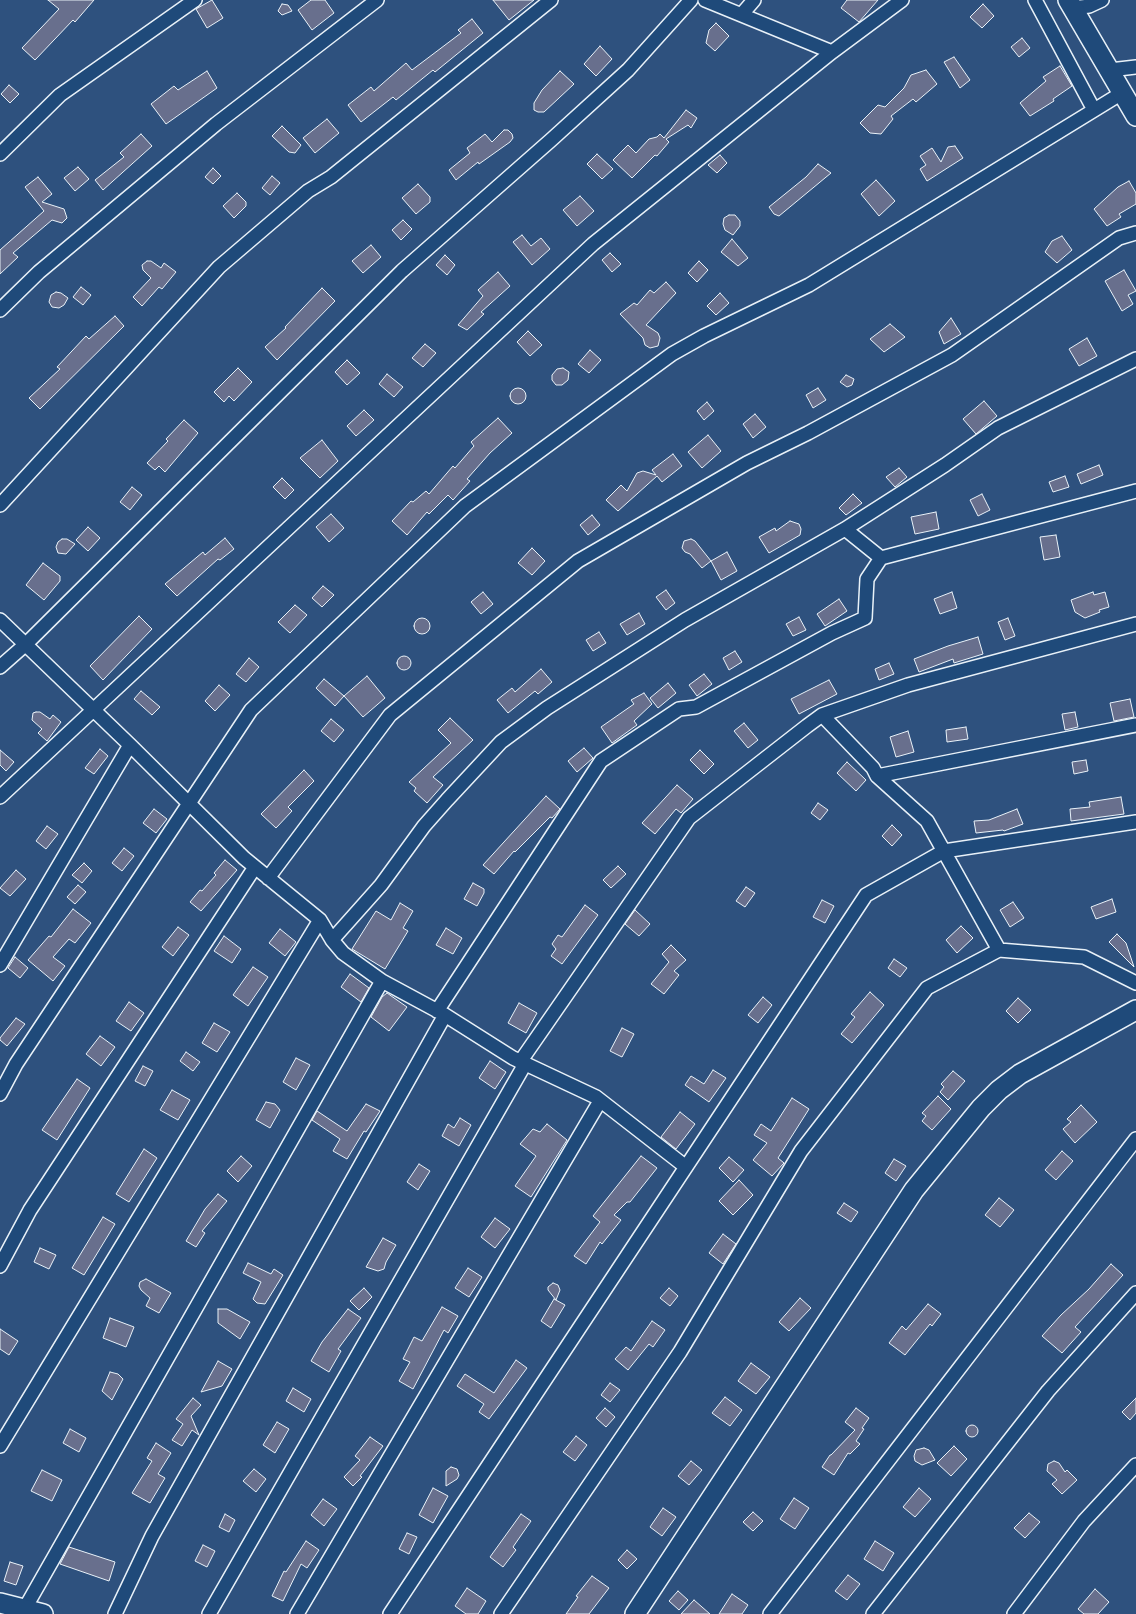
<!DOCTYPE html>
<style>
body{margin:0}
canvas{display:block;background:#2e517e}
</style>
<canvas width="1136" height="1614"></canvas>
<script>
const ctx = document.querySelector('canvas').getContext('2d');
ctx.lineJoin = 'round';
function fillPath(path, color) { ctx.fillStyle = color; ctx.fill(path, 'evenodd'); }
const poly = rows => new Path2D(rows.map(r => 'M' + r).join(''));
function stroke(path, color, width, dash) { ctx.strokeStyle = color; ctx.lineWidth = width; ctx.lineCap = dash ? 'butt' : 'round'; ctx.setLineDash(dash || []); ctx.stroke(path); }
const building = poly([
 [48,0,94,0,75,22,73,20,35,60,22,48,59,9,48,0],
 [212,0,223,18,207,28,196,9,212,0],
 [311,0,325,0,334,13,312,30,298,10,311,0],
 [493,0,534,0,509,20,493,0],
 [847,0,878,0,859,22,841,8,847,0],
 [282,4,288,5,292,11,282,15,278,11,282,4],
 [983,4,994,16,982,28,970,17,983,4],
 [472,19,483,33,435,72,433,70,396,100,393,97,361,122,348,105,371,87,374,91,406,63,412,70,461,33,458,30,472,19],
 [716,23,729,36,715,51,706,43,709,30,716,23],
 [1022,38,1030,48,1019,57,1011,47,1022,38],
 [600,46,612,59,596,76,584,64,600,46],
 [954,57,970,80,960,88,944,62,954,57],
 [1060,66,1072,86,1053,99,1054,101,1030,116,1020,103,1046,81,1043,77,1060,66],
 [926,70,937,84,916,102,913,99,891,116,893,119,881,134,870,133,860,123,878,105,885,107,904,88,911,75,926,70],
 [207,71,217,88,166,124,151,104,174,86,178,90,207,71],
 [560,71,574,84,544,112,538,112,534,110,534,103,542,90,560,71],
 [9,85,19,94,10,103,1,94,9,85],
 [686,110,697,118,691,128,688,125,666,139,669,142,657,156,655,155,632,178,613,160,628,145,636,153,649,139,657,137,660,134,664,138,686,110],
 [327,119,339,133,315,153,303,138,327,119],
 [282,126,301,145,295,153,289,152,272,136,282,126],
 [504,130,508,130,512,134,513,138,510,142,479,164,478,162,456,180,449,170,470,153,467,148,485,134,492,142,504,130],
 [141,134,152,146,103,190,95,180,124,157,120,153,141,134],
 [955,146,963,158,927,181,920,169,926,165,920,156,932,148,941,162,948,147,955,146],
 [597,154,613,169,602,179,587,164,597,154],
 [720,155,727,163,717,173,708,165,720,155],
 [818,164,831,173,779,216,774,214,769,207,806,177,818,164],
 [78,167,89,179,75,191,64,178,78,167],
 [213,168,221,176,213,184,205,177,213,168],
 [272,176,280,183,270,195,262,188,272,176],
 [38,177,52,194,42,202,64,209,67,218,62,223,52,220,13,253,18,257,0,274,0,250,44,211,25,187,38,177],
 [876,180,895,201,879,216,861,194,876,180],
 [1129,181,1136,193,1136,204,1119,214,1121,217,1107,226,1094,209,1118,187,1129,181],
 [418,184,430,197,430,202,416,214,402,198,418,184],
 [237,193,246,202,246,206,234,218,223,206,237,193],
 [580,196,594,211,577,226,563,210,580,196],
 [729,215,735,215,740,221,740,226,733,235,725,230,723,224,724,218,729,215],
 [403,220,412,229,401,240,392,230,403,220],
 [522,235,531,246,541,238,550,249,532,265,513,242,522,235],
 [1062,236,1072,250,1057,263,1045,252,1052,241,1062,236],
 [732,239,748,258,738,266,721,252,732,239],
 [371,245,381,257,363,273,352,261,371,245],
 [610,253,621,264,612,272,602,260,610,253],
 [445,255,455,265,447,275,436,265,445,255],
 [147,261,151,261,161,268,164,263,176,272,162,289,159,287,142,306,133,297,151,278,143,270,142,265,147,261],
 [699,261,708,270,697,282,688,273,699,261],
 [1124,270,1136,291,1128,295,1133,304,1122,311,1105,281,1124,270],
 [498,272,510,286,481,312,484,314,467,330,458,325,483,296,478,290,498,272],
 [666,282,676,293,646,325,658,333,660,338,658,346,650,348,645,345,643,338,620,314,634,303,637,305,650,290,654,293,666,282],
 [81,287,91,295,83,305,73,297,81,287],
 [322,288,335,301,277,360,265,347,286,328,285,327,322,288],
 [56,292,61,293,68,298,64,305,59,308,52,307,49,302,51,295,56,292],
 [720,293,729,303,716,315,707,306,720,293],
 [115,316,124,326,40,409,29,398,60,369,57,367,86,336,89,339,115,316],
 [951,318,961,334,944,344,939,332,951,318],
 [890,324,905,337,884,352,870,339,890,324],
 [528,331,542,345,530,356,517,342,528,331],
 [1087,338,1097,356,1079,366,1069,349,1087,338],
 [425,344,436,353,423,367,412,358,425,344],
 [590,350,601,360,589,373,578,364,590,350],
 [347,360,360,373,347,385,335,372,347,360],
 [238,368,252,382,234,401,229,396,224,402,214,392,238,368],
 [563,368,569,372,568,380,562,385,556,385,552,380,552,375,557,369,563,368],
 [387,374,403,387,394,397,379,384,387,374],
 [846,375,854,379,852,385,847,387,840,382,846,375],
 '510 396a8 8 0 1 1 16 0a8 8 0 1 1-16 0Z',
 [818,388,826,400,813,408,806,395,818,388],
 [984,401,997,416,976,434,963,419,984,401],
 [707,402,714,411,704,420,697,411,707,402],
 [364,410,374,420,356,436,347,426,364,410],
 [755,414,766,427,753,438,743,424,755,414],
 [498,418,512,433,490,453,467,479,470,481,453,500,448,495,429,514,427,512,407,535,392,521,411,501,413,502,426,491,429,494,453,466,455,468,474,446,471,442,498,418],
 [184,420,198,433,165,472,159,466,155,470,147,463,168,441,166,439,184,420],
 [708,435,721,451,702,468,688,452,708,435],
 [322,440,338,461,320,478,300,458,322,440],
 [673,454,682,466,662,482,657,476,618,511,606,500,621,485,627,491,637,473,643,471,656,475,652,470,673,454],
 [1099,465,1103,475,1081,484,1077,474,1099,465],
 [899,468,907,477,895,487,886,477,899,468],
 [1065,476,1069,487,1053,492,1049,482,1065,476],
 [282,478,294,490,285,499,273,487,282,478],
 [132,487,142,495,130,510,120,502,132,487],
 [853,494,862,503,846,515,839,508,853,494],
 [982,494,990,510,978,516,970,500,982,494],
 [936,512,939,529,915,534,911,517,936,512],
 [331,514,344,528,329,542,316,527,331,514],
 [592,515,600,525,588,535,580,525,592,515],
 [790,521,799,524,801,529,800,535,769,553,759,537,775,528,776,531,790,521],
 [88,527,100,538,88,551,76,540,88,527],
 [1056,535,1060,557,1044,560,1040,537,1056,535],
 [225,538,234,549,220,560,218,559,177,596,165,584,203,552,205,555,225,538],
 [62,539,67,539,75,544,66,554,58,553,56,547,58,542,62,539],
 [691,539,695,541,711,561,702,568,690,554,685,552,682,548,684,541,691,539],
 [532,548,545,561,532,575,518,563,532,548],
 [727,552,737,571,721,580,711,561,727,552],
 [43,563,60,576,60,581,44,600,26,585,43,563],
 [323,586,334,595,322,607,312,598,323,586],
 [666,590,675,603,666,610,656,597,666,590],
 [483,592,493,604,481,614,471,602,483,592],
 [952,592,957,608,940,614,934,599,952,592],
 [1093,592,1094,595,1105,592,1109,607,1099,610,1100,612,1085,618,1075,612,1071,600,1093,592],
 [839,599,847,611,825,626,817,614,839,599],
 [295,605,307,615,290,633,278,622,295,605],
 [639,613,645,624,627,635,620,624,639,613],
 [139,616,152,629,103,680,90,666,139,616],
 [799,617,806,630,793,636,786,624,799,617],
 '414 626a8 8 0 1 1 16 0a8 8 0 1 1-16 0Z',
 [1008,618,1015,636,1005,640,998,622,1008,618],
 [599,632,606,643,593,651,586,640,599,632],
 [978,637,983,654,954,663,953,659,919,672,914,659,948,646,978,637],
 [735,651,742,662,729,670,723,658,735,651],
 '397 663a7 7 0 1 1 14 0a7 7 0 1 1-14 0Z',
 [249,658,259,667,246,682,236,674,249,658],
 [889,663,894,674,879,680,875,669,889,663],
 [541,669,552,682,538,694,535,691,508,713,497,700,512,688,515,692,541,669],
 [704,674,712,684,697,696,689,685,704,674],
 [367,676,385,698,363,717,344,696,367,676],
 [324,679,344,696,335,706,316,688,324,679],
 [829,680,837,694,799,714,791,699,829,680],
 [668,683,676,693,658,708,650,698,668,683],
 [219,685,230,695,215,711,205,701,219,685],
 [141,691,160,707,152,715,134,699,141,691],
 [644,693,652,704,634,721,637,725,612,743,601,727,634,704,631,700,644,693],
 [1130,699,1134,717,1114,721,1110,703,1130,699],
 [36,712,40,712,50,719,53,715,61,722,47,741,38,733,42,729,32,720,33,713,36,712],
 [1075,712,1078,727,1065,730,1062,714,1075,712],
 [450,718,473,740,433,777,443,785,427,803,414,791,416,788,409,782,451,743,438,730,450,718],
 [331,719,344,730,334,742,321,731,331,719],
 [744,723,758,740,748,748,734,731,744,723],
 [966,727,968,739,947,742,946,730,966,727],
 [908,731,914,752,896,757,890,737,908,731],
 [584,748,593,758,577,772,568,761,584,748],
 [100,749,108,756,94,774,85,768,100,749],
 [0,750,14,762,6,771,0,765,0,750],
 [700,750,714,764,704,774,690,760,700,750],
 [1086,760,1088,771,1074,774,1072,762,1086,760],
 [847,762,866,780,856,791,837,773,847,762],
 [304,770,314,781,288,807,292,811,276,828,261,814,304,770],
 [677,785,693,799,681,813,676,809,655,834,642,823,677,785],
 [546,796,560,809,552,818,550,817,515,852,514,851,494,874,483,865,546,796],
 [1121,797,1124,814,1071,821,1070,809,1090,807,1089,802,1121,797],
 [818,803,828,810,820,820,811,813,818,803],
 [154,809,167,819,156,833,143,823,154,809],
 [1017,809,1023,824,1004,831,1003,830,976,833,974,821,989,820,1017,809],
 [892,825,902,835,892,846,882,836,892,825],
 [47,826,58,834,46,849,36,841,47,826],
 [124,848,134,856,122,871,112,863,124,848],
 [225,860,237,870,201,911,190,902,200,890,202,891,216,875,214,873,225,860],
 [84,863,92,871,82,883,72,875,84,863],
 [618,866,626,874,611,888,603,880,618,866],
 [16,870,26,879,10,896,0,888,16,870],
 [473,883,484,889,484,893,477,906,464,899,473,883],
 [78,885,86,892,75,904,67,897,78,885],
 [746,887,755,893,745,907,736,901,746,887],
 [1112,899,1116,912,1096,919,1091,907,1112,899],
 [822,900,834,906,825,923,813,917,822,900],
 [1013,902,1024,918,1010,927,1000,910,1013,902],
 [400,903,413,911,403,928,408,931,385,969,352,949,376,911,391,920,400,903],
 [585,905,598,915,562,964,551,956,556,949,552,944,558,935,562,937,585,905],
 [73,909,91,923,75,943,69,939,53,957,65,966,53,981,28,960,49,936,51,937,73,909],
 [635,910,650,924,639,936,625,924,635,910],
 [961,926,973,938,957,953,946,940,961,926],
 [178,927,189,935,173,956,162,947,178,927],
 [446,928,462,938,453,954,436,945,446,928],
 [280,929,296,942,285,956,269,943,280,929],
 [1117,934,1126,943,1134,967,1109,942,1117,934],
 [224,936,241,949,232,963,214,951,224,936],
 [671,945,686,960,674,971,679,975,664,994,651,984,669,962,662,954,671,945],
 [15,957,28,968,20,978,8,968,15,957],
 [894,959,907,968,900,977,888,968,894,959],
 [253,967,268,977,248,1006,233,995,253,967],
 [350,974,369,988,361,1002,341,987,350,974],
 [870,992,884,1005,852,1043,841,1034,855,1017,851,1014,870,992],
 [387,993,407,1007,389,1031,371,1017,382,997,387,993],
 [763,997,772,1005,758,1023,748,1015,763,997],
 [1018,998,1031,1010,1018,1023,1006,1011,1018,998],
 [129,1002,144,1013,131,1031,116,1021,129,1002],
 [519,1003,537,1013,526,1033,508,1023,519,1003],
 [16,1018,25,1024,7,1046,0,1040,0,1038,16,1018],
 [214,1023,230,1032,217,1052,202,1043,214,1023],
 [622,1028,634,1034,622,1057,610,1051,622,1028],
 [100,1036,115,1047,101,1066,86,1054,100,1036],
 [186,1052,200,1062,193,1071,180,1061,186,1052],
 [296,1058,310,1065,296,1090,283,1082,296,1058],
 [490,1061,506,1072,495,1089,479,1078,490,1061],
 [143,1066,153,1071,145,1086,135,1081,143,1066],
 [713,1070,726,1078,709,1102,685,1085,691,1076,704,1084,713,1070],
 [953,1071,965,1081,948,1100,940,1092,944,1087,941,1084,953,1071],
 [77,1079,90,1088,57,1140,42,1130,77,1079],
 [172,1090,190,1100,178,1120,160,1110,172,1090],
 [938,1096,951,1109,932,1130,922,1121,926,1116,922,1113,938,1096],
 [792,1098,809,1109,778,1158,784,1163,772,1176,753,1160,767,1143,754,1135,761,1124,771,1131,792,1098],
 [266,1102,275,1104,280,1110,270,1128,256,1120,266,1102],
 [366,1104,380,1111,366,1132,364,1131,347,1159,333,1151,340,1139,312,1120,317,1111,347,1131,366,1104],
 [1081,1105,1097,1122,1075,1143,1063,1129,1071,1122,1067,1119,1081,1105],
 [680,1112,695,1124,676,1149,661,1137,680,1112],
 [460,1118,471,1125,459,1146,442,1136,448,1124,454,1128,460,1118],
 [547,1124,567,1140,531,1197,515,1186,536,1156,520,1144,533,1129,540,1132,547,1124],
 [144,1149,157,1158,129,1202,116,1194,144,1149],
 [1062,1151,1073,1161,1056,1180,1045,1170,1062,1151],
 [241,1156,252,1166,238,1182,227,1171,241,1156],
 [641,1156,657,1168,630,1202,627,1202,614,1215,621,1220,602,1244,600,1242,586,1264,574,1256,600,1222,593,1216,641,1156],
 [729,1157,744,1170,733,1182,719,1168,729,1157],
 [894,1159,906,1166,896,1181,885,1173,894,1159],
 [419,1164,430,1171,418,1190,407,1182,419,1164],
 [739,1180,753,1195,733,1215,719,1201,739,1180],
 [218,1194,227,1201,202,1231,205,1233,196,1247,186,1241,205,1209,218,1194],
 [999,1198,1014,1210,1000,1227,985,1215,999,1198],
 [844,1203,858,1212,851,1222,837,1213,844,1203],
 [103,1217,115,1224,84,1275,72,1268,103,1217],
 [495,1218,510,1229,495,1248,481,1237,495,1218],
 [723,1234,736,1244,723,1264,709,1253,723,1234],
 [383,1238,396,1245,386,1262,384,1269,378,1271,366,1267,383,1238],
 [40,1248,56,1255,49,1269,34,1262,40,1248],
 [248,1263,271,1274,274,1269,283,1275,265,1304,257,1303,253,1299,261,1282,243,1273,248,1263],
 [1111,1264,1123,1275,1075,1327,1081,1332,1062,1353,1042,1336,1061,1315,1089,1289,1111,1264],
 [468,1268,482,1277,469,1297,455,1288,468,1268],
 [146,1279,171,1293,159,1313,146,1306,150,1298,141,1290,139,1286,140,1282,146,1279],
 [553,1283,558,1285,560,1290,556,1300,548,1290,548,1287,553,1283],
 [364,1288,372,1297,359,1310,350,1301,364,1288],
 [669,1288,678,1296,670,1306,660,1298,669,1288],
 [800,1298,811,1308,789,1331,779,1322,800,1298],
 [554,1299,565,1305,551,1328,541,1321,554,1299],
 [928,1304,941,1314,932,1326,930,1324,905,1355,889,1343,902,1326,906,1330,928,1304],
 [442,1307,458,1316,448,1333,444,1330,413,1389,399,1381,410,1362,403,1359,414,1337,422,1341,442,1307],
 [218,1309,227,1309,250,1322,240,1339,218,1323,218,1309],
 [348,1309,361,1318,338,1349,341,1351,329,1372,311,1361,322,1342,348,1309],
 [110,1318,134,1327,126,1347,103,1338,110,1318],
 [652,1321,665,1330,653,1347,649,1344,628,1370,615,1359,626,1347,631,1351,652,1321],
 [0,1329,18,1341,9,1355,0,1349,0,1329],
 [516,1360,527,1368,489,1419,479,1412,484,1404,457,1386,465,1374,494,1393,516,1360],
 [218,1361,232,1369,222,1386,201,1392,218,1361],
 [751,1363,770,1377,756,1394,738,1381,751,1363],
 [110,1372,118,1374,123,1379,112,1400,102,1391,110,1372],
 [610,1383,620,1390,610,1402,601,1395,610,1383],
 [293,1388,311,1399,304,1412,286,1401,293,1388],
 [725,1397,742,1410,730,1426,712,1413,725,1397],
 [193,1398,201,1405,191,1416,199,1435,192,1430,182,1446,172,1440,183,1424,176,1419,193,1398],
 [1136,1398,1136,1413,1130,1420,1122,1412,1136,1398],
 [605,1408,615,1417,606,1427,596,1418,605,1408],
 [856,1408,869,1418,862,1428,864,1429,856,1441,860,1444,850,1454,848,1453,834,1475,822,1467,830,1455,831,1455,855,1430,845,1422,856,1408],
 [277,1422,289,1429,275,1453,263,1445,277,1422],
 '966 1431a6 6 0 1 1 12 0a6 6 0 1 1-12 0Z',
 [70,1429,86,1438,79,1452,63,1443,70,1429],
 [576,1436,587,1445,575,1461,563,1452,576,1436],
 [370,1437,383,1446,360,1476,362,1477,353,1486,344,1477,360,1460,355,1456,370,1437],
 [156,1443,171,1453,158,1474,165,1478,150,1503,132,1493,152,1461,147,1458,156,1443],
 [954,1446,967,1459,951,1476,937,1463,954,1446],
 [924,1448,929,1450,935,1460,922,1465,915,1461,914,1456,916,1450,924,1448],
 [691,1461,702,1470,689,1485,678,1476,691,1461],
 [1054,1461,1059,1463,1065,1472,1067,1470,1077,1480,1062,1494,1052,1484,1057,1480,1047,1471,1048,1464,1054,1461],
 [451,1467,457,1469,459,1475,457,1479,446,1486,446,1471,451,1467],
 [254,1469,266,1479,256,1492,243,1481,254,1469],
 [42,1470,62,1480,52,1501,31,1491,42,1470],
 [433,1488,448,1496,433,1523,419,1515,433,1488],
 [919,1488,931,1499,915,1517,903,1507,919,1488],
 [794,1498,809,1508,795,1529,780,1519,794,1498],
 [323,1499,337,1509,324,1526,311,1515,323,1499],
 [663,1508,676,1517,662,1536,650,1527,663,1508],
 [753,1512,763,1521,753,1531,743,1522,753,1512],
 [1029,1513,1040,1522,1025,1538,1014,1528,1029,1513],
 [225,1514,235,1520,229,1532,219,1527,225,1514],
 [521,1514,531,1521,513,1547,516,1550,503,1567,490,1557,521,1514],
 [407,1533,417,1537,409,1554,399,1549,407,1533],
 [306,1541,319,1550,307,1568,301,1564,283,1601,272,1596,284,1571,286,1572,306,1541],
 [875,1541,894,1553,883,1571,864,1559,875,1541],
 [203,1545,215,1551,207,1567,195,1561,203,1545],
 [69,1547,115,1562,109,1581,60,1564,69,1547],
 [627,1550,637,1559,627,1569,618,1560,627,1550],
 [10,1562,23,1566,16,1585,4,1581,10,1562],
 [848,1575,860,1584,847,1600,835,1591,848,1575],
 [592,1576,609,1588,589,1614,566,1614,578,1597,576,1596,592,1576],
 [467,1588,486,1601,478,1614,466,1614,455,1606,467,1588],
 [1095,1589,1109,1602,1098,1614,1084,1614,1078,1609,1095,1589],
 [678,1591,688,1600,679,1610,669,1601,678,1591],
 [732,1594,748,1605,742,1614,719,1614,732,1594],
 [694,1600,710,1614,681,1614,694,1600]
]);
fillPath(building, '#686f8d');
stroke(building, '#e8f1f8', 1);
const street = poly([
 [705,0,832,52],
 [1035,0,1094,110],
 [1073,8,1089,6,1102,0],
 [742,14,754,0],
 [1110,70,1136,67],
 [0,154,60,95,195,0],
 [0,310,39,272,216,124,377,0],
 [0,505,219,267,308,191,331,177,551,0],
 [845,529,881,558],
 [0,620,130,745,244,858,320,920,332,940,343,953,382,981,445,1015,513,1058,596,1097,686,1167],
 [0,667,26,644,402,271,551,140,628,70,691,0],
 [822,715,873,768,877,776,927,821,999,950,1084,957,1136,983],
 [877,776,1136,725],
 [0,797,593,244,832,52,902,0],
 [268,878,390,715,578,561,747,463,808,433,952,355,1119,238,1136,233],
 [332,940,381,885,424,826,447,800,501,742,547,708,685,620,845,529,945,465,998,428,1136,359],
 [0,965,130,745],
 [437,1011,601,761,679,709,696,707,832,633,865,618,867,579,881,558,1136,491],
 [520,1062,689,818,807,726,822,715,908,685,1136,624],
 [0,1094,16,1064,251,710,465,506,672,354,704,336,809,285,1122,93],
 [0,1266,30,1210,255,867],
 [0,1446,320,920],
 [24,1610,382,981],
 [115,1614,152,1536,445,1015],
 [209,1614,525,1064],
 [297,1614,600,1101],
 [390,1614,866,895,944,851,1136,822],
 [501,1614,680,1352,801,1151,927,988,999,950],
 [770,1614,1136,1139],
 [873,1614,1048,1391,1136,1293],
 [1014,1614,1084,1521,1136,1465]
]);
const secondary = poly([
 [1068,0,1136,116],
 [0,1603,43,1614],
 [635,1614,914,1190,981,1108,999,1090,1020,1074,1136,1010]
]);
stroke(street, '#e8f1f8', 16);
stroke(secondary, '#e8f1f8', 22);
stroke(street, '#1f4a7a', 13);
stroke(secondary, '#1f4a7a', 19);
</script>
